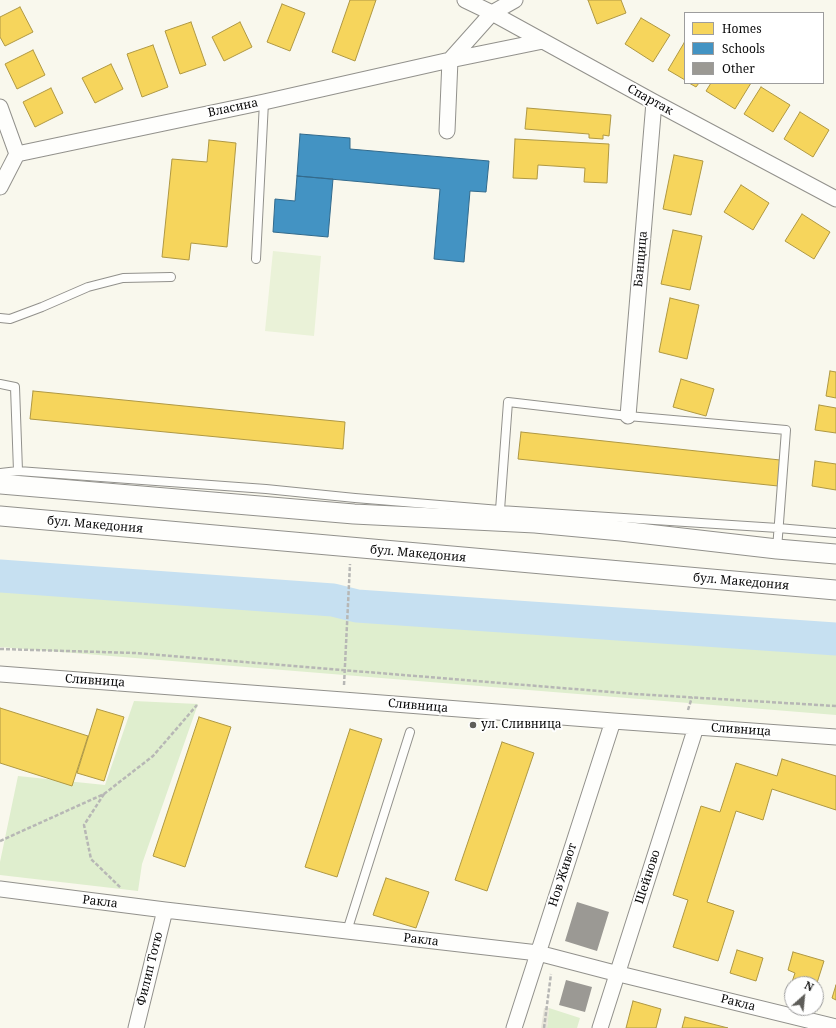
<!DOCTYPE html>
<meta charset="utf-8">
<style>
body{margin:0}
#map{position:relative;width:836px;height:1028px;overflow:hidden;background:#f9f8ed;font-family:"Noto Serif",serif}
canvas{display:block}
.legend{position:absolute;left:684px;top:12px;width:140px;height:72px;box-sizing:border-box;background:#fff;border:1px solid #9d9d9d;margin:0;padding:5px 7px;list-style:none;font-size:12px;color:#0a0a0a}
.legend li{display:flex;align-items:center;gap:8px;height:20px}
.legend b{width:20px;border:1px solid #9d9d9d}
.north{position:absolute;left:784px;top:976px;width:40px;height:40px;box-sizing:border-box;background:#fff;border:1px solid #9d9d9d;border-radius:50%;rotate:27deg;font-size:11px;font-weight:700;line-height:16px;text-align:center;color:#0a0a0a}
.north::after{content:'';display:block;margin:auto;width:14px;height:18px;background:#5e5d59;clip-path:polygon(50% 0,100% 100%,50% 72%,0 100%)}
</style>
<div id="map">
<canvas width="836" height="1028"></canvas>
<ul class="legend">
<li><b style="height:11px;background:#f6d55c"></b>Homes</li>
<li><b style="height:11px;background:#4393c3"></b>Schools</li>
<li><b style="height:11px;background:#9b9994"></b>Other</li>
</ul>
<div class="north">N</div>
</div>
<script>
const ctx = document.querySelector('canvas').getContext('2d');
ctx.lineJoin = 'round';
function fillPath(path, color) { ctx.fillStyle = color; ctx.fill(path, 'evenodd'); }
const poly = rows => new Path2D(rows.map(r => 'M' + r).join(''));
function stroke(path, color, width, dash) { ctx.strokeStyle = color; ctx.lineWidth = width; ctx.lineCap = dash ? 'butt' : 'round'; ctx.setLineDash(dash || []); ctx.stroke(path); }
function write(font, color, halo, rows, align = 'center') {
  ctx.font = font + ' "Noto Serif",serif'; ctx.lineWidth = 4; ctx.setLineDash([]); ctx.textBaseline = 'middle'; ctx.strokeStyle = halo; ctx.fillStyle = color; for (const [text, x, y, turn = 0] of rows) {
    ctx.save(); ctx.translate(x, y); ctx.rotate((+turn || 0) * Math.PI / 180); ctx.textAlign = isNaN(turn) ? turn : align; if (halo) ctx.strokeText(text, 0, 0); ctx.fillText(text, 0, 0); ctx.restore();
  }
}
fillPath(poly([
 [0,576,836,637,836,715,0,647],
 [134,701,198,704,142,864,138,891,0,875,0,862,18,776,105,785],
 [549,1008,580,1018,577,1028,547,1028]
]), '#dfeece');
fillPath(poly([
 [273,251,321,256,314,336,265,331]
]), '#eaf2d8');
fillPath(poly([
 [544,1008,549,1008,547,1028,541,1028]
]), '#e9e6da');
const homes = poly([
 [350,0,376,0,355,61,332,52,350,0],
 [588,0,621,0,626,13,597,24,588,0],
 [282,4,305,13,290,51,267,42,282,4],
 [20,7,33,32,5,46,0,37,0,17,20,7],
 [641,18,670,35,653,62,625,44,641,18],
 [191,22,206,65,180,74,165,31,191,22],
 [240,22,252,47,224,61,212,37,240,22],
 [684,43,685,44,685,80,668,70,684,43],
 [153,45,168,87,142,97,127,54,153,45],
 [33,50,45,75,17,89,5,64,33,50],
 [111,64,123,89,95,103,82,78,111,64],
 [689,83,699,83,696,87,689,83],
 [711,83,751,83,735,109,706,91,711,83],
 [761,87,790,105,773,132,744,114,761,87],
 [51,88,63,113,35,127,23,102,51,88],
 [527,108,611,115,609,136,603,135,603,139,589,138,589,134,525,129,527,108],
 [800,112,829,130,813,157,784,139,800,112],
 [515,139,609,144,607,183,584,182,585,168,538,165,537,179,513,178,515,139],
 [209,140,236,143,227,247,191,243,189,260,162,257,172,159,207,162,209,140],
 [674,155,703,161,691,215,663,209,674,155],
 [741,185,769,203,753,230,724,212,741,185],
 [802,214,830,232,814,259,785,241,802,214],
 [673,230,702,236,690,290,661,284,673,230],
 [670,298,699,305,687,359,659,352,670,298],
 [830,371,836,372,836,398,826,396,830,371],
 [681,379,714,389,706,416,673,407,681,379],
 [33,391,345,422,343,449,30,419,33,391],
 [819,405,836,408,836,433,815,430,819,405],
 [521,432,780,460,778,486,518,459,521,432],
 [815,461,836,464,836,490,812,486,815,461],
 [0,708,88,736,72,786,0,763,0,708],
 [97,709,124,717,104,781,77,773,97,709],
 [199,717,231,727,185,867,153,856,199,717],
 [350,729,382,739,337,877,305,867,350,729],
 [502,742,534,753,487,891,455,880,502,742],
 [782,759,836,776,836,810,772,789,763,820,736,811,707,902,734,911,718,961,673,947,688,900,673,895,701,806,720,812,736,763,777,776,782,759],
 [386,878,429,892,416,928,373,915,386,878],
 [737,950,763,958,756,981,730,973,737,950],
 [793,952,824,961,816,986,816,984,792,984,792,989,790,988,795,973,788,970,793,952],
 [836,985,836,1000,832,998,836,985],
 [633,1001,661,1009,656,1028,626,1028,633,1001],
 [685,1017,728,1028,682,1028,685,1017]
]);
fillPath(homes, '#f6d55c');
stroke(homes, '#af9843', 1);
const schools = poly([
 [300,134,350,138,350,149,489,161,486,192,470,191,464,262,434,259,440,189,297,176,300,134],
 [297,176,333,179,328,237,273,232,275,199,295,201,297,176]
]);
fillPath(schools, '#4393c3');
stroke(schools, '#326a8c', 1);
stroke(poly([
 [0,576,333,600,357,606,836,639]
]), '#c6e0f1', 33);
fillPath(poly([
 [577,902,609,912,597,951,565,941],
 [566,980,592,987,585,1012,559,1005]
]), '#9b9994');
const service = poly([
 [256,259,264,102],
 [0,318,10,319,42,307,88,287,123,278,171,277],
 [0,384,15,387,18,471],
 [0,473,18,471,266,489,355,498,500,510,778,528,836,533],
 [500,510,508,402,628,416,786,430,777,549],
 [347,931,410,732]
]);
const minor = poly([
 [465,0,492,13,654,102,836,199],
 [450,60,492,13,515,0],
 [0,107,17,154],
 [447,131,450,60],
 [17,154,264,102,450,60,543,41],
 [0,187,17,154],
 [628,416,654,102],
 [0,674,343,700,613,721,836,737],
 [0,889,165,910,538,953,607,971,836,1027],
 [136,1028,165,910],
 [514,1028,613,721],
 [600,1028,696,727]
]);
const tertiary = poly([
 [0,484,354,514,535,523,621,531,777,549,836,554],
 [0,516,836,590]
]);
stroke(service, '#92918c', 10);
stroke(minor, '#92918c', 17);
stroke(tertiary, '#92918c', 21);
stroke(poly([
 [0,649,135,653,635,694,836,706],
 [344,685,350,564],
 [688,710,692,697],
 [104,794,84,825,91,859,121,888],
 [0,841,104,794,153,756,197,705],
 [544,1028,551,974]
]), '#b7b7b5', 2.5, [4, 2]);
stroke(service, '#fefefc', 8);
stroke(minor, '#fefefc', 15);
stroke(tertiary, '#fefefc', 19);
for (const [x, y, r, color] of [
 [473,725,4,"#5e5d59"]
]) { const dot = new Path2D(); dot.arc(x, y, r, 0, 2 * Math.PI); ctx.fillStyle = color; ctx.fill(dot); stroke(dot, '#fff', 1.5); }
write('12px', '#0a0a0a', '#fff', [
 ["Спартак",650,100,29],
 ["Власина",233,108,-12],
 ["Банщица",641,259,-85],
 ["бул. Македония",95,525,5],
 ["бул. Македония",418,554,5],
 ["бул. Македония",741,582,5],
 ["Сливница",95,681,4],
 ["Сливница",418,706,5],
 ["Сливница",741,730,4],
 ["Нов Живот",563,875,-72],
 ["Шейново",648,877,-72],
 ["Ракла",100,902,7],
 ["Ракла",421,940,7],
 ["Филип Тотю",150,969,-76],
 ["Ракла",738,1003,14]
]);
write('12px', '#0a0a0a', '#fff', [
 ["ул. Сливница",481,725]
], 'left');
</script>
